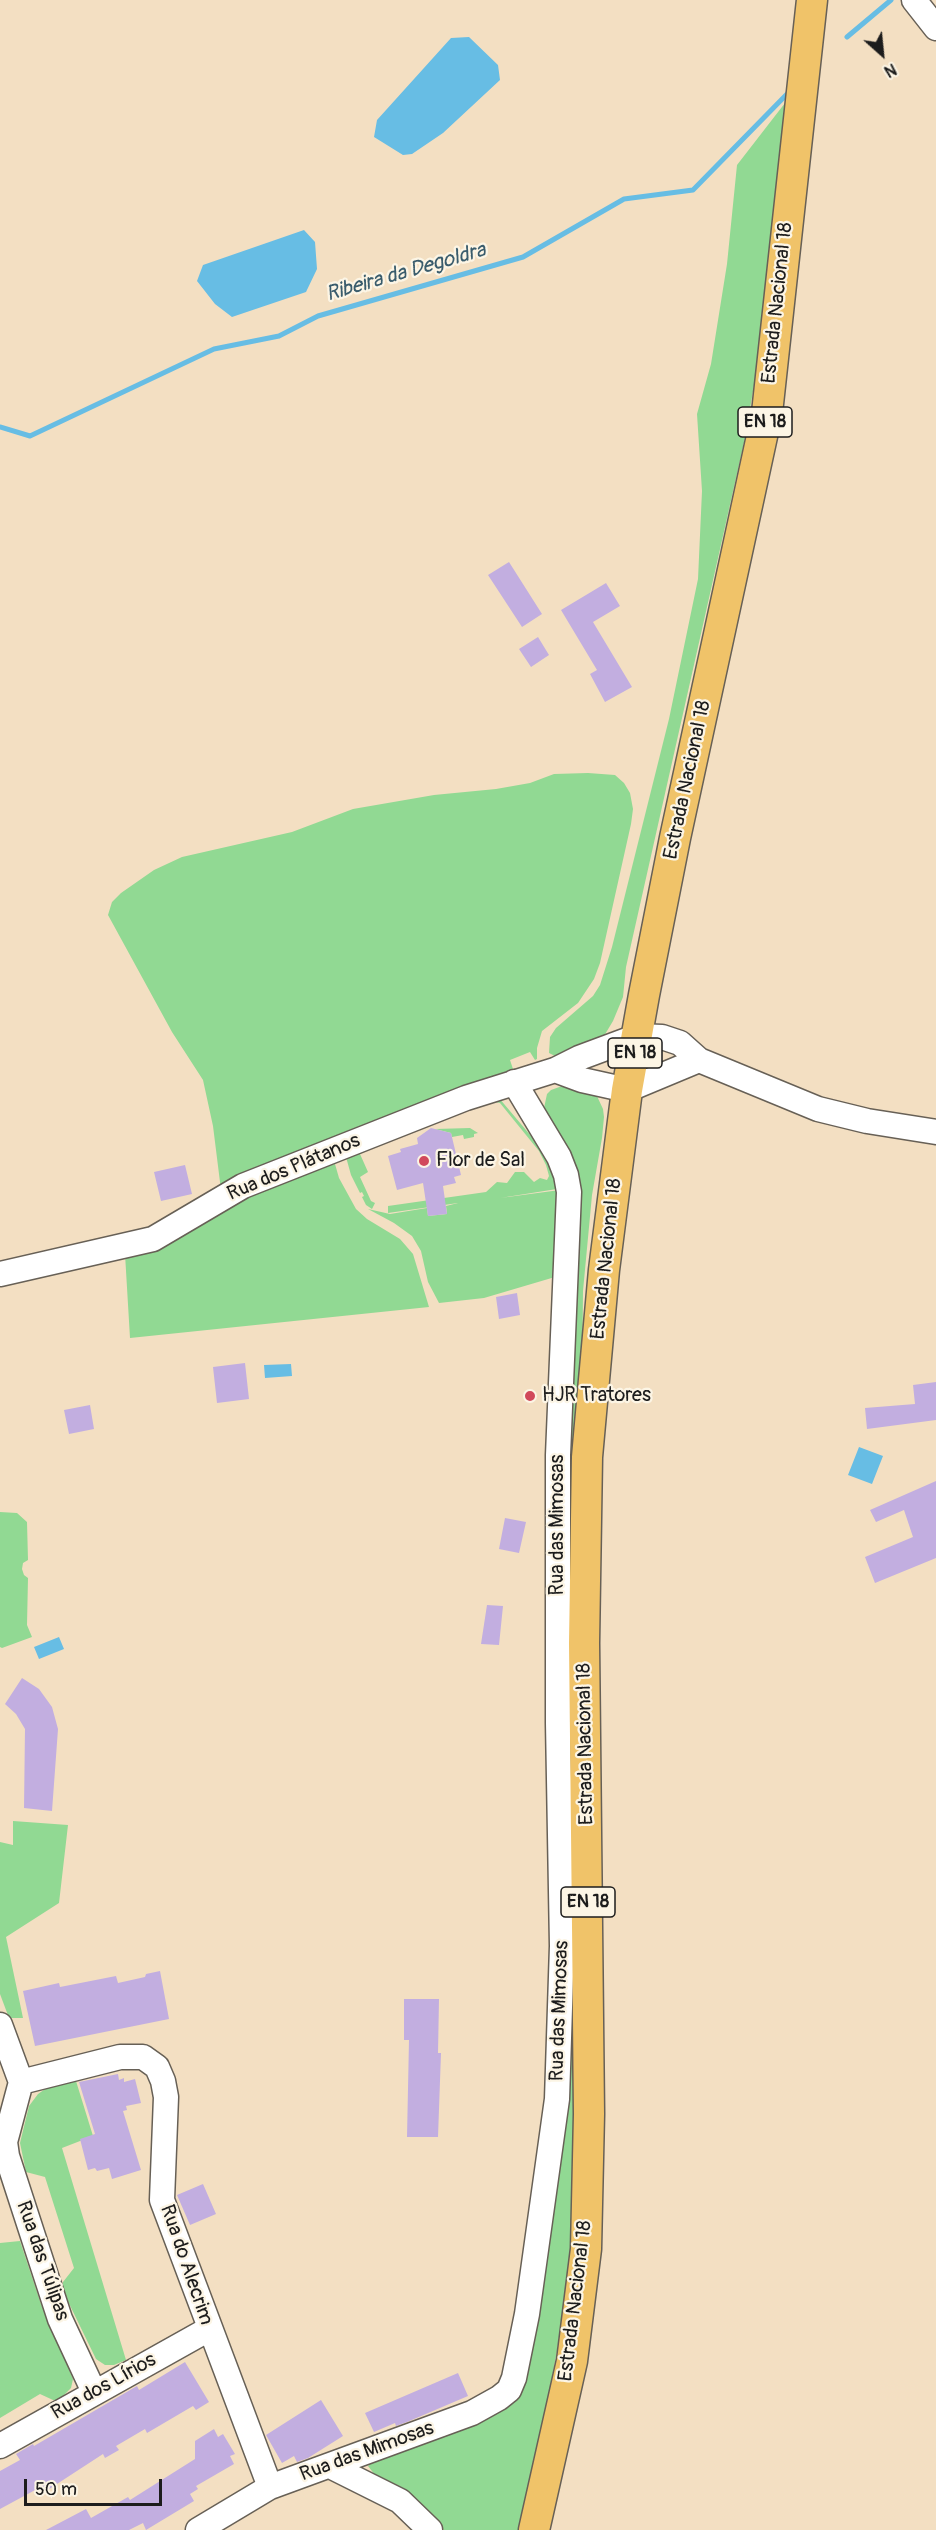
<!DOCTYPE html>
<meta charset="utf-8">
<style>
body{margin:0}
#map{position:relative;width:936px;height:2530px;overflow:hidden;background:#f3dfc2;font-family:Pangolin,sans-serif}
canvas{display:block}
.north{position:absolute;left:852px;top:24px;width:60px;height:60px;-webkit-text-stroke:4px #fcf5e5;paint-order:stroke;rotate:153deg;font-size:16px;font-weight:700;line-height:24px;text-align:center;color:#1c1c1c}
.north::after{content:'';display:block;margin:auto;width:21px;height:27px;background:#1c1c1c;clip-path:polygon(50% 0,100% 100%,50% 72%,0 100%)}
.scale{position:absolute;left:24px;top:2479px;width:138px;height:27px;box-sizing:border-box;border:3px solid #1c1c1c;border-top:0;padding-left:8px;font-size:18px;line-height:21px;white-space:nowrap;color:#1c1c1c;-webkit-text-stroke:4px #fcf5e5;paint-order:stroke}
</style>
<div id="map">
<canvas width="936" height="2530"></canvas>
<div class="north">N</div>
<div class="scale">50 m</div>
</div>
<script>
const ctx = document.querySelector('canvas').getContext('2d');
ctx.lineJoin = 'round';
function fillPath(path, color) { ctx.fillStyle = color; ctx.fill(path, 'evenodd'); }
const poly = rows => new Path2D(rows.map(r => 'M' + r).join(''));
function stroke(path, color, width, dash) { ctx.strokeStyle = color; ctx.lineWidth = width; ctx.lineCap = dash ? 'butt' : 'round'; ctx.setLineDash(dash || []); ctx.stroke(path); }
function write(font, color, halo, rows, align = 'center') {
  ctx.font = font + ' Pangolin,sans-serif'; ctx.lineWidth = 4.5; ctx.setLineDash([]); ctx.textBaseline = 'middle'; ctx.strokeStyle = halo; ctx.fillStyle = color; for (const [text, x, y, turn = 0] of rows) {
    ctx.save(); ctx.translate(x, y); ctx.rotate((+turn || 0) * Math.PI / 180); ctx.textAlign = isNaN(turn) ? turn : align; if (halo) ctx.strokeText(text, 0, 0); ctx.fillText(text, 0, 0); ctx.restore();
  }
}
fillPath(poly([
 [789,72,759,356,745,438,626,967,623,997,613,1021,604,1036,597,1041,559,1058,549,1053,550,1037,556,1028,593,996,600,985,612,947,669,719,698,579,702,491,697,414,711,364,727,264,737,165,785,103],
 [588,773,615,775,624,783,630,793,633,809,631,824,600,963,594,979,578,1003,542,1031,537,1048,537,1059,535,1060,530,1052,510,1060,513,1069,221,1190,213,1126,203,1080,172,1032,108,915,112,902,121,893,154,870,182,857,292,832,353,809,434,795,496,789,530,783,554,774],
 [565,1085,596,1094,603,1109,604,1117,602,1138,592,1195,583,1291,574,2231,557,2351,544,2421,518,2530,444,2530,402,2493,375,2475,368,2466,371,2463,504,2405,551,2222,574,1252,544,1108,547,1094,551,1090],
 [499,1098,542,1149,553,1170,557,1189,500,1198,560,1190,555,1277,484,1298,439,1303,428,1282,421,1251,412,1236,394,1223,368,1209,390,1214,427,1208,428,1216,447,1214,446,1206,458,1203,388,1213,388,1206,486,1192,497,1182,507,1183,515,1172,524,1172,534,1182,540,1178,547,1180,549,1176,546,1165,539,1151,500,1103,489,1101],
 [416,1127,360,1154,368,1172,360,1177,371,1201,375,1203,372,1209,366,1205,362,1197,364,1196,362,1192,360,1193,351,1175,346,1157],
 [470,1128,478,1133,474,1134,474,1137,464,1139,463,1135,452,1137,451,1133,435,1129],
 [335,1164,339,1178,356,1209,367,1219,400,1239,413,1254,429,1307,130,1338,125,1254,218,1209,296,1176],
 [0,1512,17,1513,27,1522,28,1560,23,1563,22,1569,24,1575,28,1578,27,1625,32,1637,2,1648,0,1647],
 [13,1821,68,1825,59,1903,6,1937,23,2018,9,2018,0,1994,0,1842,13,1845],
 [76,2081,93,2136,62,2148,126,2360,114,2365,105,2365,96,2359,62,2289,63,2282,74,2268,45,2177,26,2172,20,2143,29,2106,38,2094,51,2085],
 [20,2241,41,2304,73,2379,71,2388,59,2400,53,2400,40,2394,0,2418,0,2243]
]), '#91d993');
fillPath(poly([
 [469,37,498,65,500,80,443,133,412,154,403,155,374,137,377,120,451,38],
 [304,230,315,242,317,269,306,292,232,317,215,304,197,281,203,265],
 [291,1364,292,1376,265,1378,264,1365],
 [859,1447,883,1456,872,1484,848,1475],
 [59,1637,64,1649,39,1659,34,1647]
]), '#67bde4');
stroke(poly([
 [847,37,891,0],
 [0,427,30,436,214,349,279,336,318,316,523,257,624,199,693,190,790,91]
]), '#67bde4', 5);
fillPath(poly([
 [509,562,542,614,522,627,488,575],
 [606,583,620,606,593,622,632,687,605,702,590,674,597,670,561,610],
 [538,637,549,655,531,667,519,649],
 [431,1128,451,1133,461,1175,454,1177,456,1183,443,1186,447,1214,428,1216,423,1183,397,1190,388,1156,401,1152,400,1149,418,1144,417,1138],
 [185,1165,192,1194,161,1201,154,1172],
 [517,1293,520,1315,499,1319,496,1297],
 [245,1363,249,1399,217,1403,213,1367],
 [936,1382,936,1420,867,1429,865,1408,915,1404,913,1385],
 [90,1405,94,1429,69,1434,64,1410],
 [936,1481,936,1558,875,1583,865,1557,913,1537,904,1510,876,1522,870,1510],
 [505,1518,526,1522,519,1553,499,1549],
 [487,1605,503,1606,499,1645,481,1644],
 [22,1678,39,1689,52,1707,58,1729,52,1811,24,1808,25,1729,16,1714,5,1704],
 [160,1971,169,2019,35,2046,23,1991,59,1983,60,1987,116,1976,118,1983,145,1977,146,1974],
 [404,1999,439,1999,438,2053,441,2053,438,2137,407,2137,409,2040,404,2040],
 [118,2074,119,2080,124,2078,124,2082,135,2079,141,2103,126,2106,127,2110,123,2111,141,2170,112,2179,109,2168,97,2171,95,2168,88,2170,80,2139,95,2134,79,2082],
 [203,2184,216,2214,190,2225,177,2195],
 [185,2362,209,2402,196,2410,193,2406,147,2433,145,2429,116,2446,119,2450,105,2458,103,2454,40,2495,37,2489,0,2509,0,2471,20,2460,16,2454,33,2444,34,2446,137,2386,139,2390],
 [458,2373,468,2396,407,2422,396,2426,395,2423,374,2432,365,2413],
 [321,2400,343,2436,308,2458,297,2462,294,2456,282,2463,266,2435],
 [214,2429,218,2437,223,2434,235,2454,230,2456,234,2464,196,2486,198,2489,190,2494,194,2501,146,2530,143,2523,129,2530,46,2530,86,2509,91,2518,128,2497,130,2500,195,2459,195,2441]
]), '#c2aee0');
const minor = poly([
 [914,0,936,28],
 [555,1070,582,1080,627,1090,699,1060],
 [0,1274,153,1239,243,1186,466,1098,555,1070,579,1058,638,1036,662,1037,680,1043,699,1060,818,1109,867,1121,936,1132],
 [0,2025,21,2082,5,2142,7,2156,60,2319,94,2392],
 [21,2082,120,2057,143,2057,157,2067,163,2081,166,2097,162,2200,270,2487],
 [0,2446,209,2329],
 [330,2466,400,2501,430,2530],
 [198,2530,270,2487,472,2413,499,2398,509,2390,514,2378,527,2314,557,2099,562,1946,558,1723,558,1455,569,1192,566,1175,559,1157,514,1082]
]);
const major = poly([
 [534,2530,572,2361,586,2249,589,2114,584,1643,587,1457,604,1270,627,1090,644,995,675,838,767,413,812,0]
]);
stroke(minor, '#676056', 27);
stroke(major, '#676056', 33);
stroke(minor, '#fff', 24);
stroke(major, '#f0c369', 30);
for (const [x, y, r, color] of [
 [424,1161,6,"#d1495b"],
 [530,1396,6,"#d1495b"]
]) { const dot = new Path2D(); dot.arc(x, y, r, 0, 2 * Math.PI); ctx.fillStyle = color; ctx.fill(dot); stroke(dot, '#fcf5e5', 2); }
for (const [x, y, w] of [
 [765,422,54],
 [635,1053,54],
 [588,1902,54]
]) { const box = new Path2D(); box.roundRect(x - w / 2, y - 15, w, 30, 4.5); ctx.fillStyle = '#fcf5e5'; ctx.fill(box); stroke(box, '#1c1c1c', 1.5); }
write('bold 18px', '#1c1c1c', null, [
 ["EN 18",765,422],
 ["EN 18",635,1053],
 ["EN 18",588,1902]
]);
write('20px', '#1c1c1c', '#fcf5e5', [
 ["Estrada Nacional 18",778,303,-84],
 ["Estrada Nacional 18",688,780,-78],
 ["Rua dos Plátanos",294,1168,-23],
 ["Estrada Nacional 18",607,1259,-84],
 ["Rua das Mimosas",558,1525,-90],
 ["Estrada Nacional 18",586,1744,-91],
 ["Rua das Mimosas",560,2011,-88],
 ["Rua das Túlipas",42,2261,71],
 ["Rua do Alecrim",186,2265,71],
 ["Estrada Nacional 18",576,2301,-83],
 ["Rua dos Lírios",104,2387,-29],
 ["Rua das Mimosas",367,2452,-20]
]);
write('20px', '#1c1c1c', '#fcf5e5', [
 ["Flor de Sal",436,1161],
 ["HJR Tratores",542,1396]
], 'left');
write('italic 21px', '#3a5c6c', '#fcf5e5', [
 ["Ribeira da Degoldra",406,273,-16]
]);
</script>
